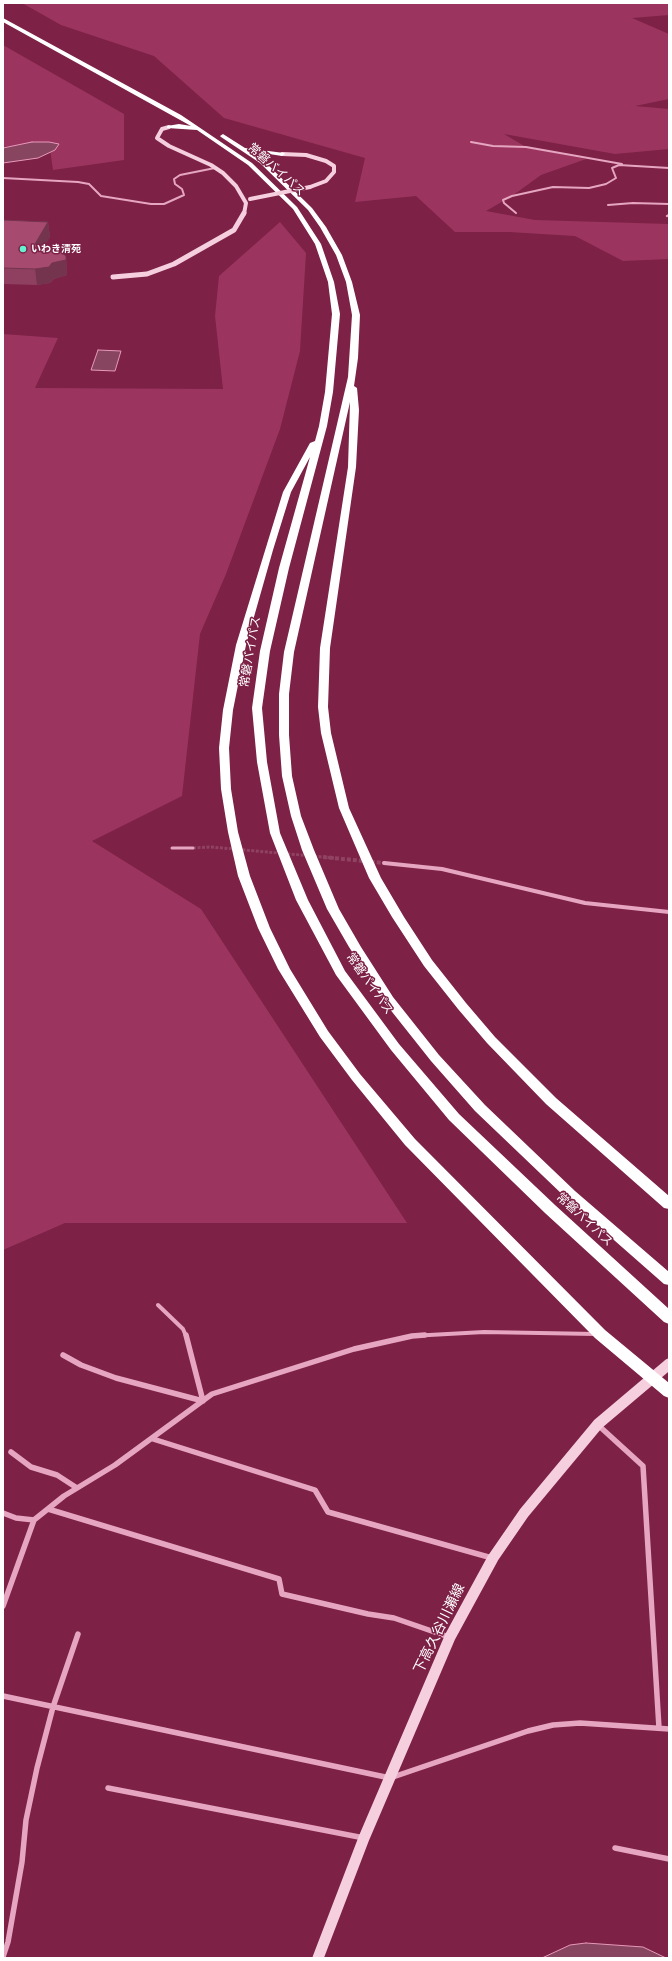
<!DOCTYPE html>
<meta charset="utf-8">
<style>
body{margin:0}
#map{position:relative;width:672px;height:1961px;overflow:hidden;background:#7d2146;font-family:"Sofia Sans Condensed",sans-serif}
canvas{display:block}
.frame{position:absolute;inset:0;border:4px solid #fff;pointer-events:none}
</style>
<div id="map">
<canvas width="672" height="1961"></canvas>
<div class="frame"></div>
</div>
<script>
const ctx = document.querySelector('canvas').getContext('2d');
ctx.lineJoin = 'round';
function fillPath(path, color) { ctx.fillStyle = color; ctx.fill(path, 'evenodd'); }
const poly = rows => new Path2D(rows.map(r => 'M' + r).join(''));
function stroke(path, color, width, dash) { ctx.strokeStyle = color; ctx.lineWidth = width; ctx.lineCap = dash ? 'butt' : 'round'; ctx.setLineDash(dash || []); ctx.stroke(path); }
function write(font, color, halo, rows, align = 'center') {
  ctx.font = font + ' "Sofia Sans Condensed","Noto Sans JP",sans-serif'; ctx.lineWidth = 3; ctx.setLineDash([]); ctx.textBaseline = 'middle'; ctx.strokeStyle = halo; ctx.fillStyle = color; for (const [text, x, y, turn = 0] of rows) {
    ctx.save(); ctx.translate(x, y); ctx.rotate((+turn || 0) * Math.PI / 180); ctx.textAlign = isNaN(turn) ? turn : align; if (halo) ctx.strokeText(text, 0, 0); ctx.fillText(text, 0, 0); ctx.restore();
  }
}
fillPath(poly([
 [22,3,669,3,669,15,632,18,669,34,669,99,635,106,669,109,669,149,615,154,504,134,526,147,586,159,541,175,512,196,486,211,535,220,669,224,669,259,623,261,575,236,509,232,455,232,416,196,355,202,365,158,224,118,154,56,61,25],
 [3,45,124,114,124,160,53,170,49,142,3,147],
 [280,222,306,253,300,351,280,429,226,574,200,634,182,796,92,841,201,909,407,1223,65,1223,3,1250,3,334,58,338,35,388,223,389,215,316,219,276]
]), '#9b355f');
const water = poly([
 [32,142,49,142,59,144,55,150,38,158,3,163,3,148,32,142],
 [98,350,121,351,115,371,91,370,98,350],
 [586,1943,643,1947,666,1958,542,1958,570,1945,586,1943]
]);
fillPath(water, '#884560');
stroke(water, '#e799bb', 1);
stroke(poly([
 [193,848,211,847,334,858]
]), '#904262', 3, [3, 1.5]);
stroke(poly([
 [323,857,384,863]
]), '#904262', 4, [4, 2]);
stroke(poly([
 [471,142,493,146,526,147,622,164],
 [3,178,78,182,89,184,101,196,151,204,164,204,184,195,182,189,175,184,174,179,180,175,215,168],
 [608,205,633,203,669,204],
 [516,213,504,203,503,200,512,196,553,187,589,188,606,184,616,178,612,168,619,165,669,168]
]), '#e6a5c0', 2);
stroke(poly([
 [667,216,669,215]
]), '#e6a5c0', 2.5);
stroke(poly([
 [172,848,193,848]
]), '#e6a5c0', 3);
stroke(poly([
 [384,863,442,869,585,903,669,912],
 [158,1305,183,1329,186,1336],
 [411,1336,484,1332,595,1334]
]), '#e6a5c0', 4);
stroke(poly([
 [186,1335,203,1401],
 [63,1355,81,1365,116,1378,203,1401],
 [598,1425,643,1466,659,1728],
 [153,1439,315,1490,328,1512,492,1558],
 [11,1452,31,1467,57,1475,77,1488],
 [48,1509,279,1579,282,1594,368,1614,394,1618,449,1637],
 [3,1513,16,1518,34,1520],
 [3,1606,34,1520,64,1496,115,1465,212,1394,354,1349,412,1336,425,1335],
 [3,1696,390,1778,528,1731,553,1725,580,1723,669,1729],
 [108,1788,364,1838],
 [615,1848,669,1859],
 [3,1957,8,1942,22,1862,26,1820,37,1768,53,1707,78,1634]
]), '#e6a5c0', 5.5);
stroke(poly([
 [169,127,162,129,157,138,169,146,211,165,223,173,236,186,246,203,244,214],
 [282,154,306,155,326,161,334,166,334,172,326,181,310,187]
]), '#f5cfde', 4);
stroke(poly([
 [113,277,147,274,174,264,234,230,244,213]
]), '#f5cfde', 5);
stroke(poly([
 [318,1958,364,1838,450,1637,493,1558,524,1513,598,1424,669,1364]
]), '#f5cfde', 11);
fillPath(poly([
 [3,18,181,115,252,163,297,207,321,244,334,282,340,314,333,392,327,426,289,568,270,651,262,708,267,762,280,833,308,900,345,971,399,1044,459,1114,555,1205,669,1309,669,1324,664,1322,545,1213,449,1120,391,1050,336,975,296,900,270,833,257,762,252,708,260,651,279,568,310,457,291,492,273,550,246,645,233,710,229,748,231,789,238,832,250,876,270,928,290,969,328,1031,360,1074,415,1139,605,1330,669,1383,669,1398,664,1396,595,1338,405,1145,352,1080,320,1037,278,969,258,928,238,876,228,832,221,789,219,748,223,710,236,645,283,492,310,443,315,441,319,426,325,392,332,314,328,282,315,244,293,209,248,165,197,130,167,128,167,126,179,124,191,126,3,22,3,18],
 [223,134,245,148,284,153,285,154,282,156,250,151,264,161,312,208,326,227,342,255,352,282,360,315,358,358,354,386,357,388,359,410,356,467,330,648,328,707,331,733,349,808,381,878,404,917,432,960,466,1003,495,1037,556,1098,669,1196,669,1209,664,1208,546,1104,487,1043,458,1009,424,966,392,917,369,878,339,808,321,733,318,707,320,648,348,467,350,402,294,652,289,694,289,735,292,776,301,816,314,850,339,909,361,947,393,997,439,1055,485,1105,575,1191,669,1272,669,1285,664,1284,565,1197,475,1111,431,1061,385,1003,349,947,327,909,302,850,291,816,282,776,279,735,279,694,284,652,348,377,352,315,346,282,336,255,320,227,308,210,260,163,221,137,220,136,223,134]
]), '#fff');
stroke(poly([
 [250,199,310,187]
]), '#f5cfde', 4);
fillPath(poly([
 [3,220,48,222,50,237,44,246,66,256,67,275,54,279,50,283,37,285,3,284]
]), '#8f4060');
fillPath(poly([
 [48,222,50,237,36,260,35,244],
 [66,256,67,275,54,279,50,283,37,285,35,269,52,263]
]), '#74344e');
const building = poly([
 [3,220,48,222,35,244,57,249,66,256,66,260,52,263,49,267,35,269,3,268,3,220]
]);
fillPath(building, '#a64a70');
stroke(building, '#74344e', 1);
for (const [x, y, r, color] of [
 [23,249,4,"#67f2cf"]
]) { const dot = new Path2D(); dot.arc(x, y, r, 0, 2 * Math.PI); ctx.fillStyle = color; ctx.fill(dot); stroke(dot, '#7d2146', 1.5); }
write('bold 10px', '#fff', '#7d2146', [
 ["いわき清苑",31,249]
], 'left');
write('12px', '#fff', '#7d2146', [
 ["常磐バイパス",276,170,42],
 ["常磐バイパス",251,652,-80],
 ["常磐バイパス",369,984,55],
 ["常磐バイパス",584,1220,43]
]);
write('14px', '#fff', '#7d2146', [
 ["下高久谷川瀬線",440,1629,-64]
]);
</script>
